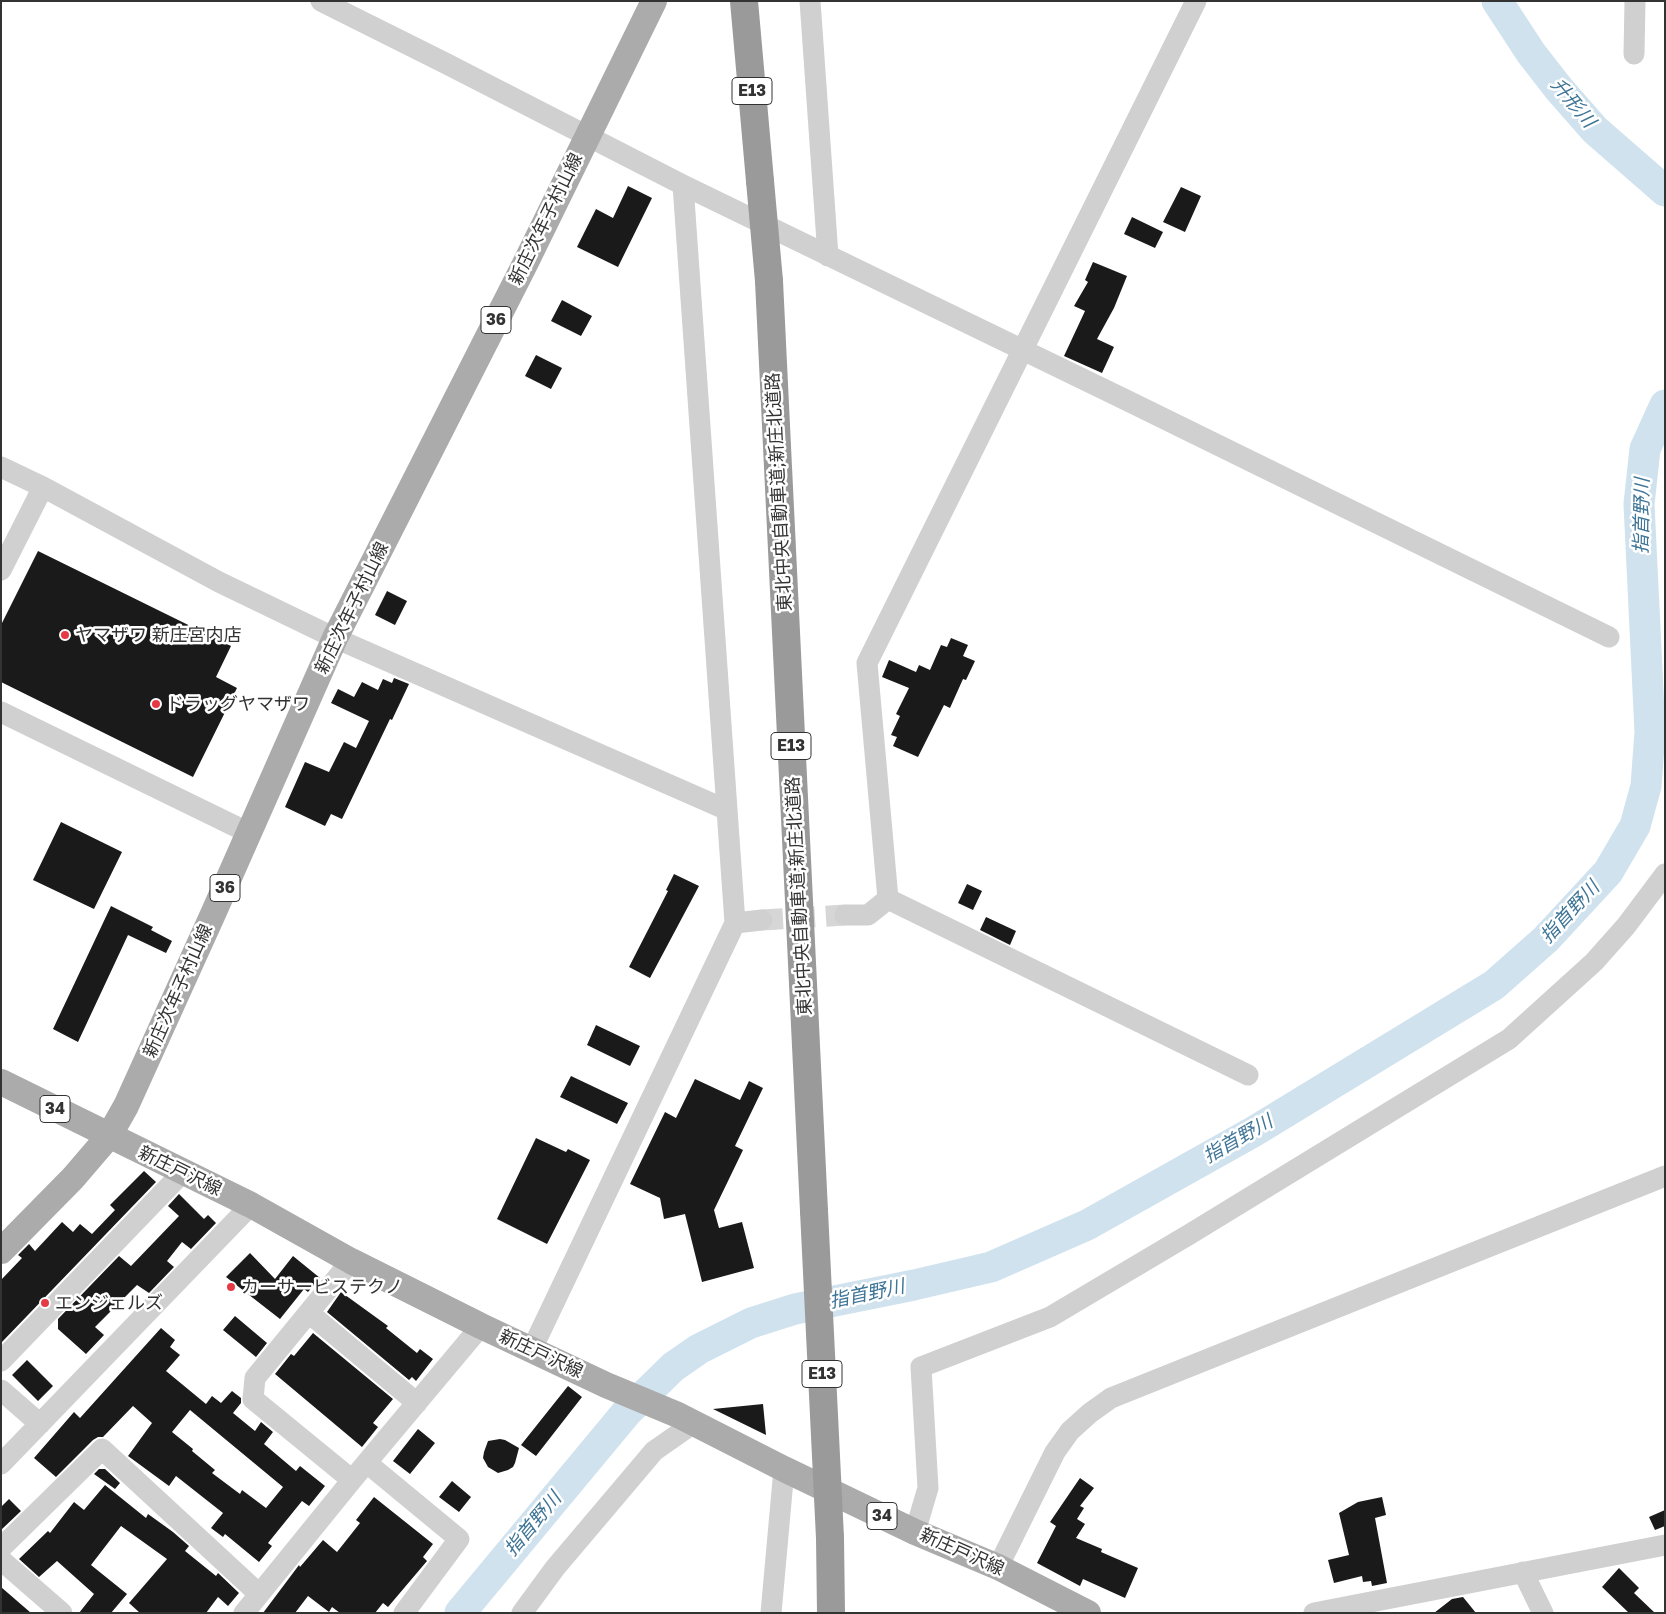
<!DOCTYPE html>
<meta charset="utf-8">
<style>
body{margin:0}
#map{position:relative;width:1666px;height:1614px;overflow:hidden;background:#fff;font-family:"Golos Text",sans-serif}
canvas{display:block}
.frame{position:absolute;inset:0;border:2px solid #333;pointer-events:none}
</style>
<div id="map">
<canvas width="1666" height="1614"></canvas>
<div class="frame"></div>
</div>
<script>
const ctx = document.querySelector('canvas').getContext('2d');
ctx.lineJoin = 'round';
const poly = rows => new Path2D(rows.map(r => 'M' + r).join(''));
function stroke(path, color, width, dash) { ctx.strokeStyle = color; ctx.lineWidth = width; ctx.lineCap = dash ? 'butt' : 'round'; ctx.setLineDash(dash || []); ctx.stroke(path); }
function fillPath(path, color) { ctx.fillStyle = color; ctx.fill(path, 'evenodd'); }
function write(font, color, halo, rows, align = 'center') {
  ctx.font = font + ' "Golos Text","Noto Sans JP",sans-serif'; ctx.lineWidth = 5; ctx.setLineDash([]); ctx.textBaseline = 'middle'; ctx.strokeStyle = halo; ctx.fillStyle = color; for (const [text, x, y, turn = 0] of rows) {
    ctx.save(); ctx.translate(x, y); ctx.rotate((+turn || 0) * Math.PI / 180); ctx.textAlign = isNaN(turn) ? turn : align; if (halo) ctx.strokeText(text, 0, 0); ctx.fillText(text, 0, 0); ctx.restore();
  }
}
stroke(poly([
 [1497,1,1531,53,1559,89,1595,130,1665,191],
 [460,1613,626,1413,673,1367,699,1349,751,1323,795,1309,914,1285,991,1267,1087,1225,1253,1132,1494,985,1546,939,1608,872,1635,826,1646,786,1650,732,1639,504,1645,449,1665,405]
]), '#cfe2ee', 31);
fillPath(poly([
 [628,186,652,198,618,267,577,247,596,209,613,218],
 [1181,187,1201,196,1185,232,1163,222],
 [1132,217,1163,232,1155,248,1124,234],
 [1093,262,1127,276,1114,308,1097,339,1114,347,1102,373,1064,356,1085,311,1074,306,1088,282,1085,280],
 [562,300,592,316,581,336,551,321],
 [536,355,562,368,551,389,525,376],
 [38,551,231,646,216,677,237,688,193,777,1,682,1,625],
 [387,591,407,601,395,625,375,615],
 [951,638,968,645,963,656,975,661,966,680,963,679,950,708,944,705,918,757,893,746,897,737,891,735,900,716,896,714,909,688,882,677,889,660,916,672,919,665,930,670,941,645,947,647],
 [394,678,409,684,392,720,390,719,342,819,331,814,325,826,285,807,305,762,329,772,344,742,356,748,369,721,331,703,338,689,354,697,362,682,378,690,383,679,392,683],
 [61,822,122,852,94,909,33,880],
 [674,874,699,886,650,978,629,967,668,891,666,890],
 [967,884,982,891,973,910,958,903],
 [111,906,153,927,151,930,172,941,166,953,128,935,78,1042,53,1029],
 [986,917,1016,931,1010,945,980,930],
 [596,1025,640,1046,630,1066,587,1045],
 [571,1076,628,1103,617,1124,560,1097],
 [695,1079,740,1100,749,1081,763,1088,735,1146,743,1150,714,1210,719,1228,742,1222,754,1268,702,1282,685,1214,664,1219,660,1198,630,1184,665,1112,676,1118],
 [536,1138,566,1152,568,1149,590,1160,547,1244,497,1219],
 [144,1171,156,1182,1,1343,1,1280,22,1258,18,1255,29,1244,35,1251,62,1222,73,1232,80,1224,92,1234,115,1210,110,1205],
 [179,1194,204,1219,208,1215,216,1223,191,1249,182,1242,167,1261,174,1267,149,1293,137,1285,95,1327,104,1335,86,1354,58,1329,58,1319,119,1256,131,1266,179,1216,168,1206],
 [250,1253,275,1279,293,1256,320,1278,308,1292,304,1289,280,1319,226,1277],
 [341,1292,388,1326,386,1328,417,1353,420,1349,433,1359,416,1381,412,1377,409,1380,327,1312],
 [235,1316,267,1343,256,1357,223,1330],
 [161,1328,175,1340,170,1347,180,1355,166,1371,206,1404,212,1396,221,1403,232,1391,241,1398,241,1403,233,1413,255,1431,261,1422,273,1432,264,1444,296,1471,300,1466,325,1486,309,1506,302,1501,268,1543,272,1546,259,1562,225,1534,223,1537,211,1528,223,1513,176,1476,169,1486,128,1456,152,1423,133,1406,103,1437,98,1437,93,1440,56,1477,34,1458,74,1412,80,1418],
 [190,1410,283,1487,266,1508,242,1490,240,1494,212,1473,215,1470,192,1451,193,1449,172,1432],
 [313,1333,393,1399,373,1423,378,1427,362,1447,275,1374,291,1354,294,1356],
 [27,1360,53,1386,38,1401,12,1375],
 [568,1386,582,1397,536,1456,521,1445],
 [763,1404,766,1435,713,1409],
 [418,1429,435,1443,410,1474,393,1461],
 [500,1439,505,1440,519,1448,515,1463,513,1467,508,1470,498,1473,488,1467,483,1458,484,1452,488,1441],
 [99,1469,105,1469,120,1483,115,1489,94,1474],
 [1080,1478,1094,1488,1080,1506,1084,1508,1077,1519,1085,1524,1076,1538,1102,1549,1101,1552,1138,1568,1125,1598,1083,1579,1080,1586,1037,1563,1056,1526,1050,1522],
 [452,1481,471,1497,459,1512,439,1497],
 [105,1485,146,1518,148,1514,173,1532,189,1546,185,1551,216,1576,218,1573,239,1593,228,1606,218,1597,206,1613,140,1613,129,1603,167,1559,121,1526,91,1565,127,1594,111,1613,79,1613,94,1594,57,1561,39,1577,19,1559,48,1531,50,1533,74,1502,84,1510],
 [374,1497,433,1544,423,1557,427,1561,388,1607,383,1603,375,1613,340,1613,332,1607,329,1612,308,1596,295,1613,263,1613,299,1565,300,1567,323,1540,337,1552,360,1523,356,1520],
 [1382,1497,1386,1515,1375,1518,1387,1583,1372,1586,1371,1581,1363,1582,1362,1576,1334,1583,1328,1560,1349,1555,1339,1513,1358,1502],
 [9,1499,21,1511,1,1530,1,1507],
 [1665,1510,1665,1526,1655,1530,1649,1517],
 [1619,1568,1639,1588,1634,1593,1655,1613,1629,1613,1602,1587],
 [1,1587,31,1613,1,1613],
 [1463,1597,1476,1613,1434,1613,1452,1599]
]), '#1a1a1a');
stroke(poly([
 [762,920,845,915]
]), '#d6d6d6', 21, [21, 11]);
stroke(poly([
 [321,1,445,63,683,185,1126,400,1609,637],
 [810,1,828,256],
 [1634,54,1635,1],
 [683,185,735,923],
 [1,467,43,487,219,582,335,638,727,810],
 [1,570,43,487],
 [1,712,249,833],
 [888,899,1248,1075],
 [845,915,868,915,888,899,867,663,1196,1],
 [351,1261,255,1378,253,1399,352,1480],
 [309,1313,417,1403],
 [532,1349,735,923,762,920],
 [1,1361,183,1172],
 [1,1390,40,1424],
 [367,1463,459,1539,404,1613],
 [1,1464,251,1205],
 [915,1532,928,1488,921,1367,1050,1317,1190,1234,1509,1039,1594,962,1626,926,1665,874],
 [1,1548,102,1449,259,1594],
 [1,1560,62,1613],
 [998,1567,1055,1452,1070,1431,1090,1413,1111,1398,1665,1176],
 [1523,1572,1543,1613],
 [244,1613,352,1480,481,1326],
 [522,1613,555,1568,654,1451,694,1423],
 [771,1613,784,1469],
 [1314,1613,1665,1545]
]), '#d0d0d0', 21);
stroke(poly([
 [1,1082,251,1205,351,1261,481,1326,606,1385,678,1415,784,1469,915,1532,998,1567,1088,1613],
 [1,1251,73,1178,109,1136,126,1106,213,914,335,638,524,266,654,1]
]), '#ababab', 26);
stroke(poly([
 [744,1,760,181],
 [769,281,814,1211],
 [830,1538,831,1613]
]), '#9a9a9a', 28);
stroke(poly([
 [760,181,769,281],
 [814,1211,830,1538]
]), '#9a9a9a', 28);
for (const [x, y, r, color] of [
 [65,635,5,"#e63946"],
 [156,704,5,"#e63946"],
 [231,1287,5,"#e63946"],
 [45,1303,5,"#e63946"]
]) { const dot = new Path2D(); dot.arc(x, y, r, 0, 2 * Math.PI); ctx.fillStyle = color; ctx.fill(dot); stroke(dot, '#fff', 2); }
for (const [x, y, w] of [
 [752,91,40],
 [496,320,30],
 [791,746,40],
 [225,888,30],
 [55,1109,30],
 [822,1374,40],
 [882,1516,30]
]) { const box = new Path2D(); box.roundRect(x - w / 2, y - 13.5, w, 27, 4); ctx.fillStyle = '#fff'; ctx.fill(box); stroke(box, '#333', 1); }
write('bold 16px', '#333', null, [
 ["E13",752,91],
 ["36",496,320],
 ["E13",791,746],
 ["36",225,888],
 ["34",55,1109],
 ["E13",822,1374],
 ["34",882,1516]
]);
write('18px', '#333', '#fff', [
 ["新庄次年子村山線",546,219,-64],
 ["東北中央自動車道;新庄北道路",779,492,-93],
 ["新庄次年子村山線",352,608,-64],
 ["東北中央自動車道;新庄北道路",799,896,-93],
 ["新庄次年子村山線",178,991,-66],
 ["新庄戸沢線",180,1171,26],
 ["新庄戸沢線",541,1354,25],
 ["新庄戸沢線",962,1552,24]
]);
write('18px', '#333', '#fff', [
 ["ヤマザワ 新庄宮内店",75,635],
 ["ドラッグヤマザワ",166,704],
 ["カーサービステクノ",241,1287],
 ["エンジェルズ",55,1303]
], 'left');
write('italic 19px', '#3f7597', '#fff', [
 ["升形川",1573,103,50],
 ["指首野川",1642,516,-89],
 ["指首野川",1570,912,-47],
 ["指首野川",1238,1139,-30],
 ["指首野川",867,1294,-12],
 ["指首野川",533,1524,-50]
]);
</script>
